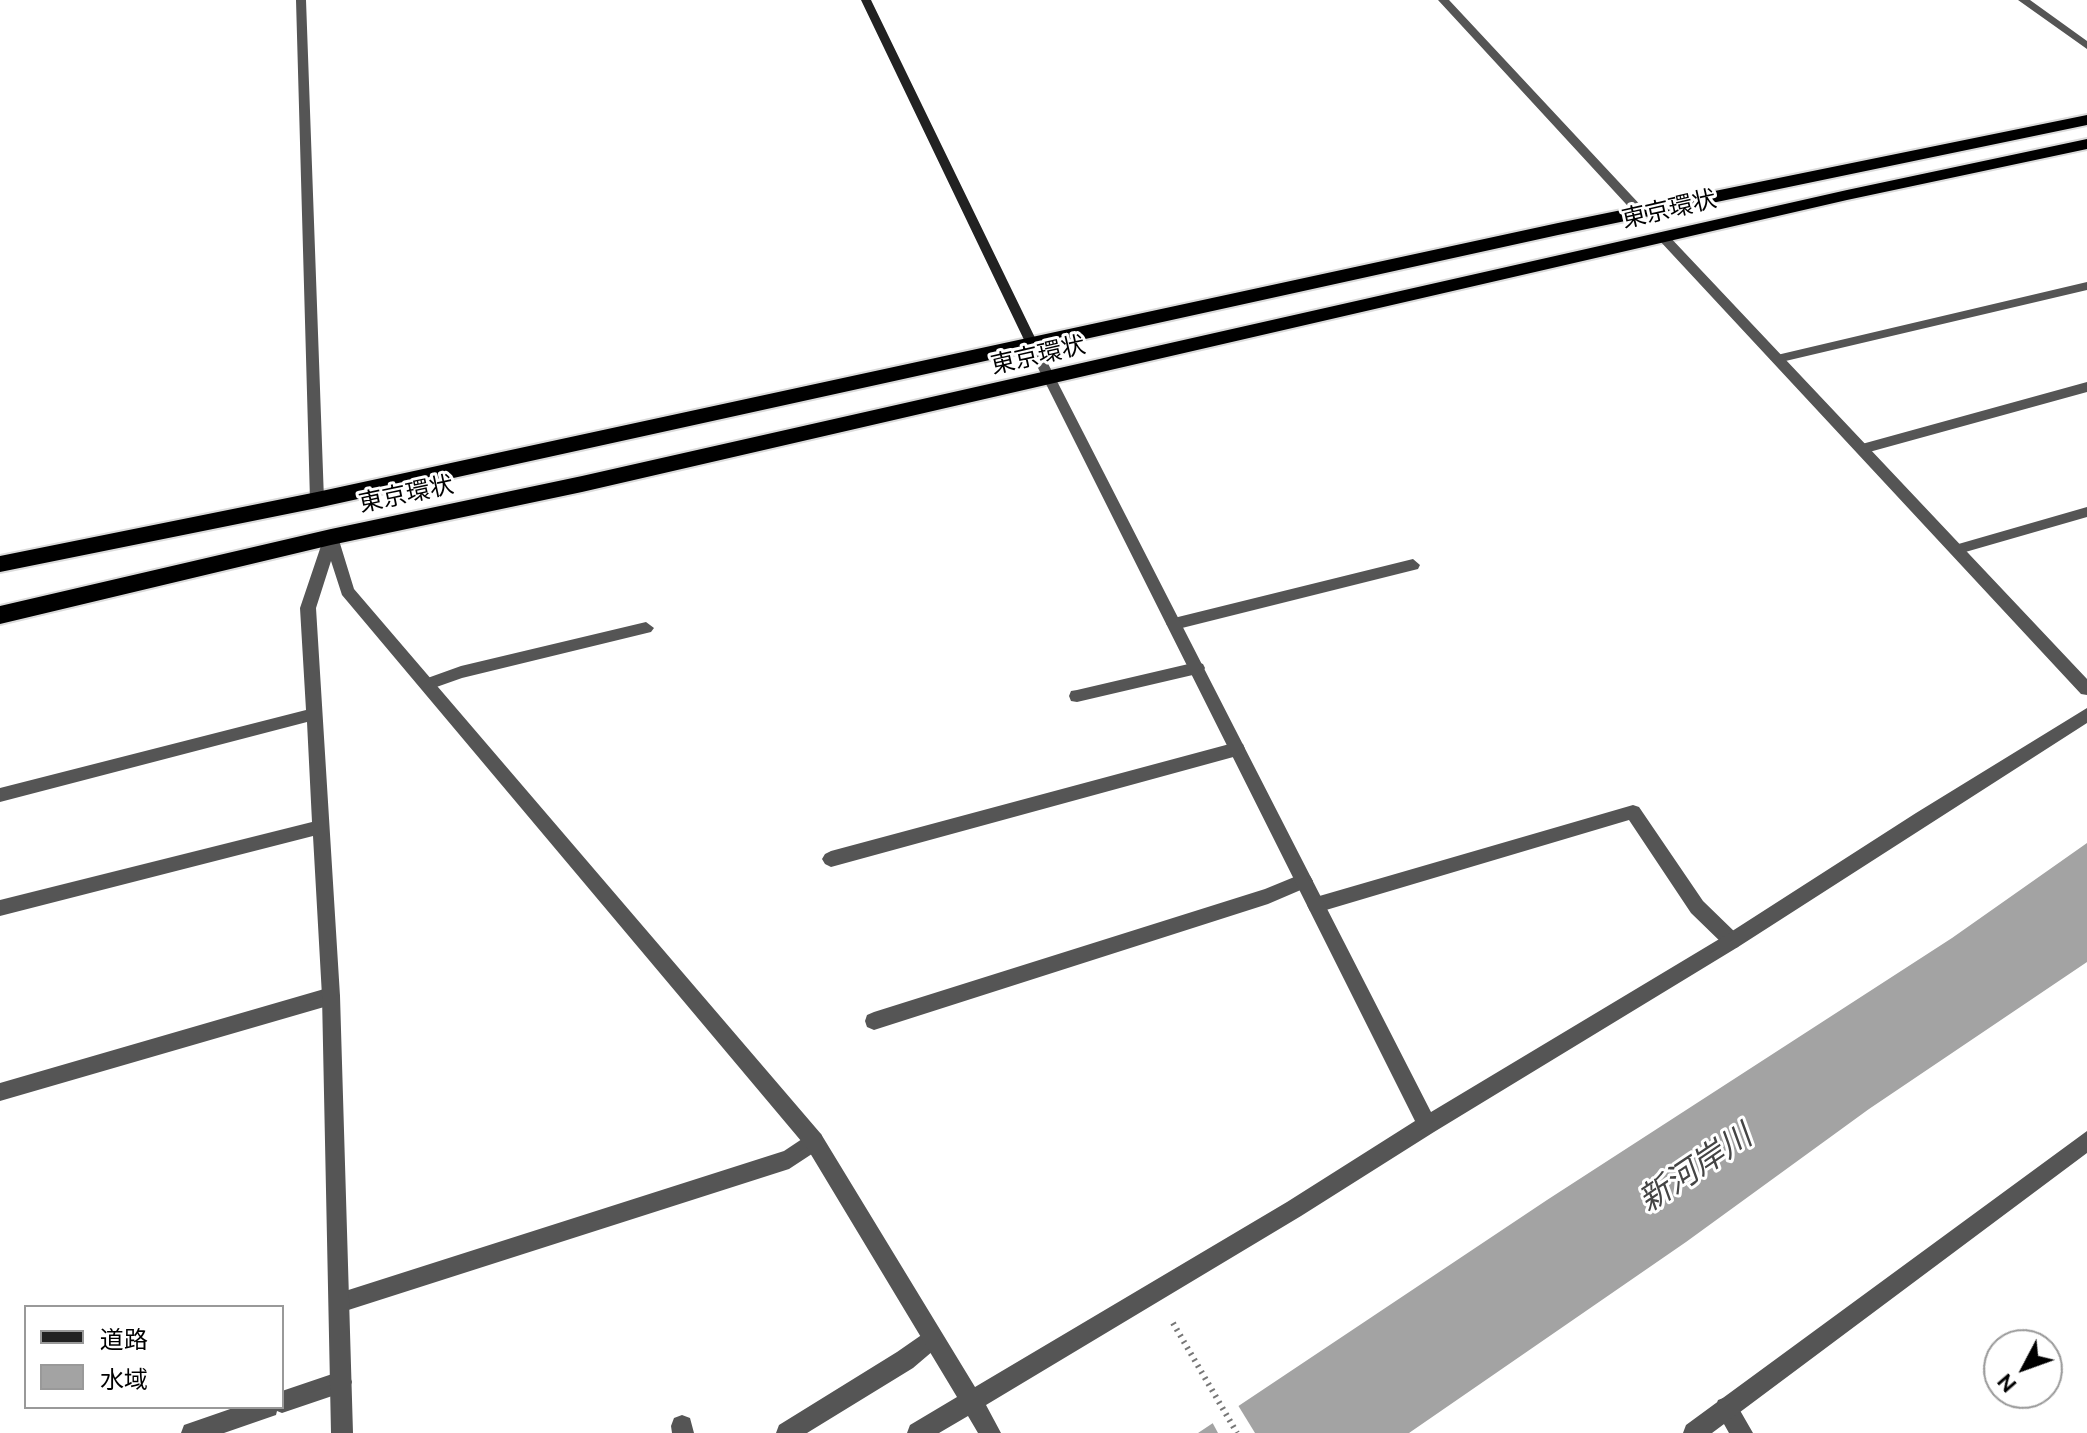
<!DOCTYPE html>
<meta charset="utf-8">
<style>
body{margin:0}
#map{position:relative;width:2087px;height:1433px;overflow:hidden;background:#fff;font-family:Ubuntu,"Noto Sans JP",sans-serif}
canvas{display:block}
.legend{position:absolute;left:24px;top:1305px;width:260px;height:104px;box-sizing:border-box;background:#fff;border:2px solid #999;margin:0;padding:10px 14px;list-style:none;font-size:24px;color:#000}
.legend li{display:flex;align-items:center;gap:16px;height:40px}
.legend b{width:40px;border:2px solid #999}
.north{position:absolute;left:1983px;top:1329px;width:80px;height:80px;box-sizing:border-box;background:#fff;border:2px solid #999;border-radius:50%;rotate:229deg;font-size:22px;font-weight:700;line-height:32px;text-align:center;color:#000}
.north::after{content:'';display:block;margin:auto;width:28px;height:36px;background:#000;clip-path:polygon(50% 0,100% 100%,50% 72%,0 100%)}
</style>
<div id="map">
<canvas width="2087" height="1433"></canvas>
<ul class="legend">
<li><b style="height:10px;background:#222"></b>道路</li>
<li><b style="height:22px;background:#a3a3a3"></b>水域</li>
</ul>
<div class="north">N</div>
</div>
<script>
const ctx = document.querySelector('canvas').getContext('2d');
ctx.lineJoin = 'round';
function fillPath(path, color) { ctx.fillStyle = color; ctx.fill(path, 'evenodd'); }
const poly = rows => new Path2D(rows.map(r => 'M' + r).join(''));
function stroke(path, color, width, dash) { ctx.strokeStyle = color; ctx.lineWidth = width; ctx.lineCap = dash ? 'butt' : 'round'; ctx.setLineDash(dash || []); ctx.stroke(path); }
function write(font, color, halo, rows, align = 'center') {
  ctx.font = font + ' Ubuntu,"Noto Sans JP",sans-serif'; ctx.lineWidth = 6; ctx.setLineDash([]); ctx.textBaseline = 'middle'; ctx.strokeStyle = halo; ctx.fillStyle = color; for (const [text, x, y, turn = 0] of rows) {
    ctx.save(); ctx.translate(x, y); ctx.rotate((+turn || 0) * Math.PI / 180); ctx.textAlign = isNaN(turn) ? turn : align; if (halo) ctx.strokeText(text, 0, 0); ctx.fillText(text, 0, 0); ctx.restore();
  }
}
fillPath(poly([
 [2087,843,2087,962,1869,1109,1686,1242,1409,1433,1198,1433,1547,1200,1952,938]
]), '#a3a3a3');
fillPath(poly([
 [1236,1402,1255,1433,1218,1433,1211,1420]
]), '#fff');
const highway = poly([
 [2087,115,2087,125,1558,235,317,508,0,572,0,556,317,492,1558,223,2087,115],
 [2087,139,2087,149,1847,200,582,492,331,545,0,624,0,606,331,529,582,476,1847,190,2087,139]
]);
stroke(highway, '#dbdbdb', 4);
stroke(poly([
 [1173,1323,1237,1433]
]), '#777', 6, [2, 5]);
fillPath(poly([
 [2087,282,2087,290,1777,363,1770,359,1777,355,2087,282],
 [2087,382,2087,392,1862,454,1855,449,1862,444,2087,382],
 [2087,507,2087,517,1955,555,1948,550,1955,545,2087,507],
 [1413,559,1420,565,1418,569,1174,630,1166,624,1174,618,1413,559],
 [646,622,654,628,651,632,462,678,428,690,422,688,420,684,422,680,461,666,646,622],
 [1197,662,1203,664,1205,668,1203,672,1197,674,1077,702,1071,701,1069,696,1071,691,1077,690,1197,662],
 [1237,742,1243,744,1245,749,1243,754,1237,756,831,867,825,864,822,859,825,854,831,851,1237,742],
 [1633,805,1639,807,1703,901,1738,935,1741,941,1738,947,1732,949,1726,947,1691,913,1629,820,1316,913,1310,911,1307,905,1310,899,1316,897,1633,805],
 [1304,873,1310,876,1313,881,1310,886,1268,904,874,1030,867,1027,865,1021,867,1015,874,1012,1265,889,1304,873],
 [331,987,337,990,340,996,337,1002,331,1005,0,1101,0,1083,331,987],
 [814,1131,821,1134,824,1141,821,1148,789,1169,339,1313,332,1310,329,1303,332,1296,339,1293,784,1151,814,1131],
 [933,1327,940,1331,944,1338,940,1345,913,1368,807,1433,776,1433,779,1425,897,1352,933,1327],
 [341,1371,349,1374,352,1382,349,1390,341,1393,282,1413,277,1411,276,1415,224,1433,181,1433,184,1425,236,1407,282,1407,282,1391,341,1371],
 [1726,1397,1734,1400,1753,1433,1729,1433,1715,1408,1718,1400,1726,1397],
 [682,1415,690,1418,694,1433,672,1433,671,1426,674,1418,682,1415]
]), '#555');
fillPath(poly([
 [296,0,306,0,324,500,317,505,310,500,296,0],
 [1438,0,1449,0,1645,210,1645,216,1637,216,1438,0],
 [2018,0,2030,0,2087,41,2087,49,2018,0],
 [1663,233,1667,234,2087,679,2087,695,2081,694,1659,240,1659,234,1663,233],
 [1033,342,1039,346,1431,1112,1726,935,1916,813,2087,708,2087,723,1738,947,1434,1132,1301,1216,986,1405,1001,1433,978,1433,968,1416,939,1433,907,1433,910,1425,957,1397,807,1148,342,595,331,561,316,608,340,996,353,1433,331,1433,322,996,313,836,0,916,0,900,312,822,307,722,0,802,0,788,306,710,300,608,324,537,331,532,338,537,354,589,821,1134,975,1387,1287,1202,1415,1121,1027,346,1033,342],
 [2087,1131,2087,1153,1712,1433,1683,1433,1686,1425,2087,1131]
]), '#555');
fillPath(poly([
 [861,0,871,0,1039,346,1038,349,1028,349,1027,346,861,0]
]), '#222');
fillPath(highway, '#000');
write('24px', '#000', '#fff', [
 ["東京環状",1669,209,-13],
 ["東京環状",1038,355,-13],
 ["東京環状",406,494,-12]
]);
write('italic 32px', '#444', '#fff', [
 ["新河岸川",1695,1168,-34]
]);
</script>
